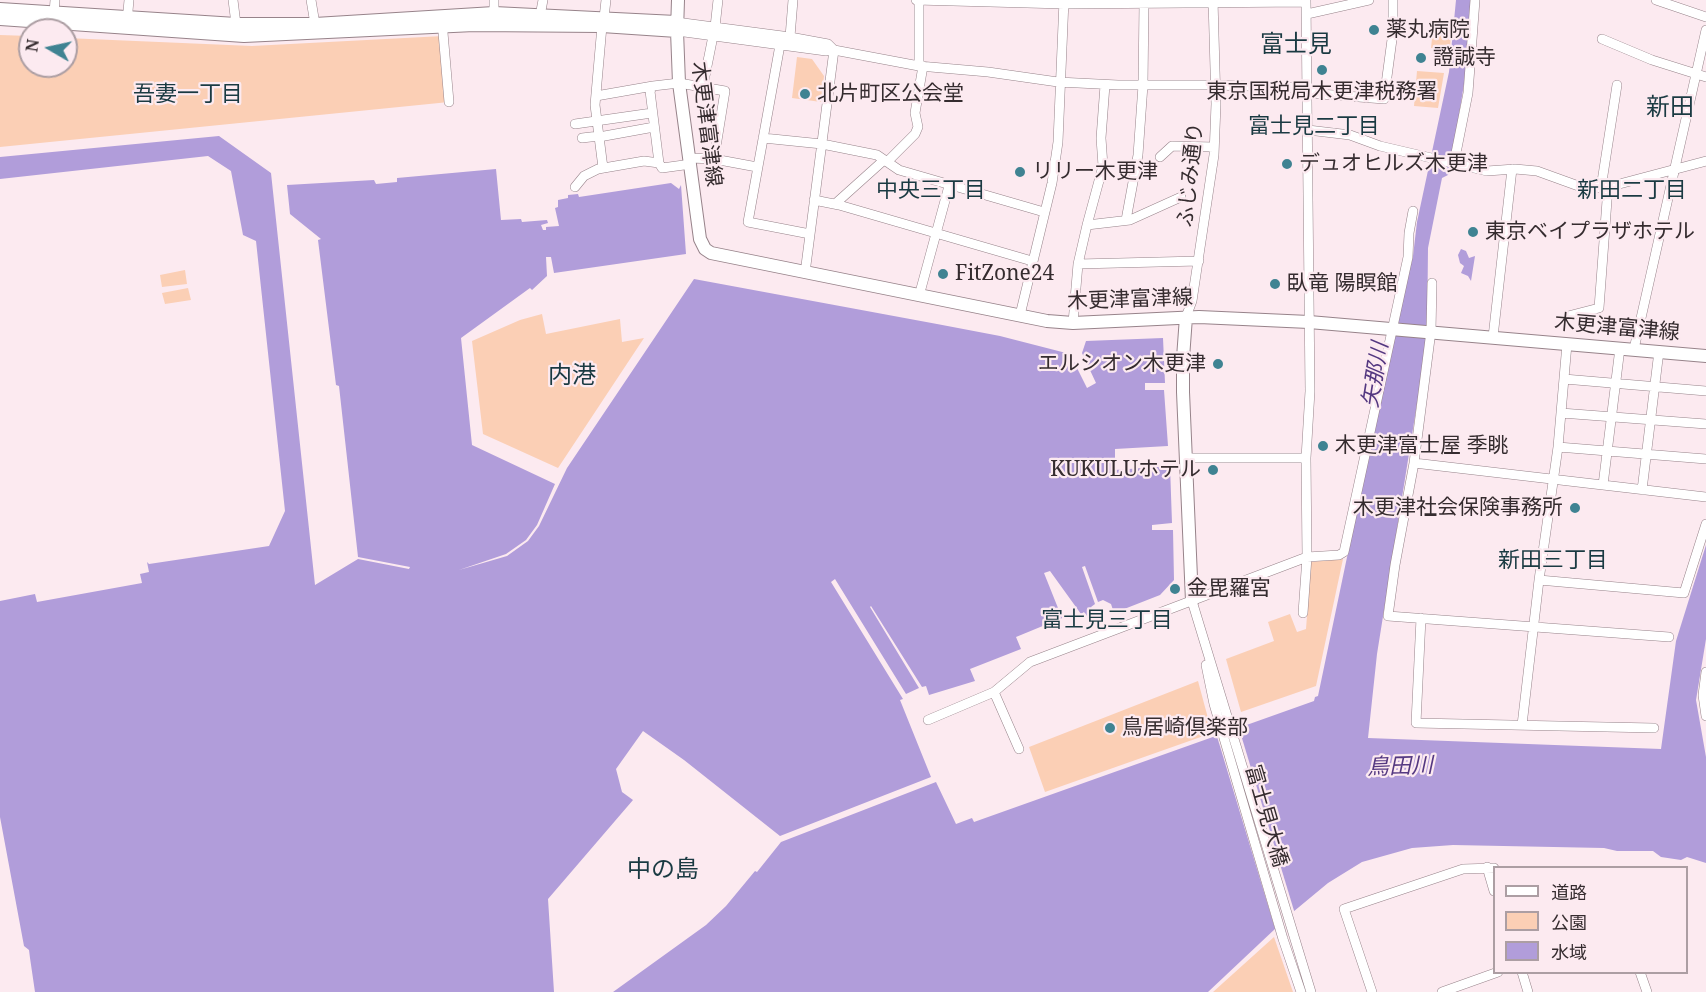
<!DOCTYPE html>
<meta charset="utf-8">
<style>
body{margin:0}
#map{position:relative;width:1706px;height:992px;overflow:hidden;background:#fceaf0;font-family:"Noto Serif","Noto Sans JP",serif}
canvas{display:block}
.legend{position:absolute;left:1493px;top:866px;width:195px;height:108px;box-sizing:border-box;background:#fceaf0;border:2px solid #ac9ea3;margin:0;padding:8px 10px;list-style:none;font-size:18px;color:#352c2f}
.legend li{display:flex;align-items:center;gap:12px;height:30px}
.legend b{width:30px;border:2px solid #ac9ea3}
.north{position:absolute;left:18px;top:18px;width:60px;height:60px;box-sizing:border-box;background:#fceaf0;border:2px solid #ac9ea3;border-radius:50%;rotate:279deg;font-size:16px;font-weight:700;line-height:24px;text-align:center;color:#352c2f}
.north::after{content:'';display:block;margin:auto;width:21px;height:27px;background:#3f8392;clip-path:polygon(50% 0,100% 100%,50% 72%,0 100%)}
</style>
<div id="map">
<canvas width="1706" height="992"></canvas>
<ul class="legend">
<li><b style="height:8px;background:#fff"></b>道路</li>
<li><b style="height:16px;background:#fbcfb5"></b>公園</li>
<li><b style="height:16px;background:#b19dda"></b>水域</li>
</ul>
<div class="north">N</div>
</div>
<script>
const ctx = document.querySelector('canvas').getContext('2d');
ctx.lineJoin = 'round';
function fillPath(path, color) { ctx.fillStyle = color; ctx.fill(path, 'evenodd'); }
const poly = rows => new Path2D(rows.map(r => 'M' + r).join(''));
function stroke(path, color, width, dash) { ctx.strokeStyle = color; ctx.lineWidth = width; ctx.lineCap = dash ? 'butt' : 'round'; ctx.setLineDash(dash || []); ctx.stroke(path); }
function write(font, color, halo, rows, align = 'center') {
  ctx.font = font + ' "Noto Serif","Noto Sans JP",serif'; ctx.lineWidth = 4.5; ctx.setLineDash([]); ctx.textBaseline = 'middle'; ctx.strokeStyle = halo; ctx.fillStyle = color; for (const [text, x, y, turn = 0] of rows) {
    ctx.save(); ctx.translate(x, y); ctx.rotate((+turn || 0) * Math.PI / 180); ctx.textAlign = isNaN(turn) ? turn : align; if (halo) ctx.strokeText(text, 0, 0); ctx.fillText(text, 0, 0); ctx.restore();
  }
}
fillPath(poly([
 [1433,29,1451,31,1450,50,1431,48],
 [0,35,30,36,30,66,66,66,66,38,252,46,443,36,449,102,0,147],
 [797,57,812,59,824,76,821,102,792,98],
 [1417,71,1444,73,1438,108,1414,106],
 [185,270,187,284,162,287,160,275],
 [188,288,191,300,165,304,162,293],
 [542,314,546,334,620,319,622,342,644,338,558,468,483,434,472,341,520,320],
 [1343,559,1316,686,1241,712,1226,659,1274,641,1268,622,1290,614,1297,632,1306,629,1311,562],
 [1198,681,1212,733,1045,792,1029,747],
 [1274,937,1293,992,1213,992]
]), '#fbcfb5');
fillPath(poly([
 [1456,0,1472,0,1467,65,1452,159,1448,175,1442,178,1428,248,1427,341,1377,654,1368,738,1661,749,1676,641,1706,545,1706,639,1696,700,1706,757,1706,863,1687,857,1681,860,1661,857,1653,851,1617,851,1604,848,1453,845,1412,848,1362,862,1328,883,1293,912,1208,992,613,992,706,925,726,906,755,871,757,872,781,842,936,782,956,824,972,818,974,822,1314,701,1315,697,1318,696,1393,337,1413,256,1417,222,1449,72],
 [219,136,271,173,315,585,358,559,409,569,410,567,358,557,339,386,336,385,318,240,321,239,290,214,287,185,374,180,376,184,397,182,397,178,496,169,501,220,521,219,522,222,547,220,548,223,541,225,543,230,546,230,546,227,559,226,555,208,558,207,558,200,568,198,568,195,578,194,579,197,671,183,679,189,681,185,686,254,554,273,551,257,546,257,547,276,532,290,530,288,461,338,472,445,555,484,537,525,526,540,506,554,459,570,507,556,528,541,539,526,567,468,694,279,937,324,1000,336,1070,354,1087,388,1096,383,1082,353,1086,341,1163,338,1165,383,1145,383,1145,390,1164,390,1168,446,1115,449,1115,470,1170,466,1172,523,1152,525,1152,530,1173,530,1174,580,1160,595,1114,613,1111,604,1103,600,1098,602,1085,566,1082,567,1095,604,1091,607,1093,611,1087,616,1084,612,1081,614,1050,571,1044,573,1062,618,1057,621,1059,624,1052,627,1050,623,1016,637,1021,649,970,669,975,681,929,695,926,686,922,687,871,606,870,607,919,688,906,694,835,579,831,582,903,699,900,700,931,777,780,836,684,760,643,731,616,769,622,792,633,800,548,899,554,992,35,992,30,958,29,950,24,946,0,817,0,601,35,594,37,602,142,583,140,574,149,572,147,562,149,564,269,546,285,511,256,241,243,235,231,171,208,156,0,179,0,157],
 [1461,249,1466,251,1469,258,1475,256,1471,281,1468,276,1461,273,1464,266,1460,263,1458,255]
]), '#b19dda');
fillPath(poly([
 [1238,725,1295,914,1276,932,1216,733]
]), '#fceaf0');
const minor = poly([
 [233,0,236,24],
 [311,0,315,24],
 [494,0,494,13],
 [916,0,1064,4,1306,2],
 [919,0,919,66],
 [1656,0,1706,17],
 [54,13,55,0],
 [1307,14,1369,0],
 [540,16,543,0],
 [604,18,606,0],
 [442,21,449,102],
 [127,22,129,0],
 [676,22,790,37,828,44,834,50],
 [602,26,595,105,603,168],
 [715,27,718,0],
 [677,31,826,51,834,50],
 [790,37,793,0],
 [1602,39,1652,60,1706,77],
 [780,45,748,222,810,234],
 [703,86,713,36],
 [1308,93,1384,99,1393,32,1393,0],
 [596,96,653,86],
 [575,124,652,113],
 [1308,130,1350,135,1380,146,1487,171,1515,169,1537,171,1584,188,1608,187,1706,161],
 [599,137,654,127],
 [582,138,599,136],
 [763,138,822,144,877,155,899,170,1044,212],
 [1160,157,1172,146,1214,147],
 [690,158,714,159,757,167],
 [887,162,915,134,918,127,915,113,923,66],
 [659,163,650,91,653,86,679,83,725,91,714,159],
 [1454,163,1468,93,1475,0],
 [575,187,584,176,598,169,644,161,659,163,662,168,691,164],
 [1601,188,1617,85],
 [814,200,839,205,1032,261],
 [835,204,884,160],
 [1126,220,1138,155,1143,85,1144,3],
 [1087,225,1130,220,1181,197],
 [1078,264,1199,261],
 [805,273,834,50,919,66,988,72,1058,82,1118,85,1215,85,1308,88],
 [1432,283,1431,331,1414,463,1395,565,1388,616,1669,637],
 [919,296,949,186],
 [1020,315,1052,183,1058,142,1064,0],
 [1568,316,1599,308,1608,187],
 [1186,317,1192,301,1214,155,1216,104,1213,0],
 [1073,323,1078,264,1087,225,1103,166,1101,138,1105,85],
 [1493,337,1512,169],
 [1634,349,1706,30],
 [1564,379,1706,391],
 [1561,413,1706,424],
 [1558,447,1706,459],
 [1186,458,1306,458],
 [1414,463,1706,497],
 [1603,485,1620,348],
 [1642,490,1659,351],
 [1539,580,1684,593,1706,524],
 [1192,601,1311,992],
 [1303,613,1307,557,1306,458,1310,391,1306,0],
 [1421,618,1416,723,1654,728],
 [1206,665,1214,704,1283,939,1301,992],
 [1706,672,1703,695,1706,716],
 [994,692,1019,749],
 [928,720,994,692,1030,662,1307,557,1339,555,1344,552,1408,257,1409,233,1413,211],
 [1522,725,1539,580,1558,447,1567,344],
 [1487,867,1494,891],
 [1522,972,1528,992],
 [1640,972,1647,992],
 [1372,992,1344,909,1463,869,1494,868],
 [1442,992,1498,972]
]);
const major = poly([
 [678,0,677,31,679,83,700,239,705,249,711,253,1047,321,1073,323,1199,317,1309,322,1706,356],
 [0,9,236,24,315,24,494,13,676,22],
 [0,19,244,36,474,25,602,26,677,31],
 [1186,317,1183,358,1183,392,1192,601]
]);
stroke(minor, '#97838a', 10);
stroke(major, '#97838a', 14);
stroke(minor, '#fff', 9);
stroke(major, '#fff', 12);
for (const [x, y, r, color] of [
 [1374,30,6,"#3f8392"],
 [1421,58,6,"#3f8392"],
 [1322,70,6,"#3f8392"],
 [805,94,6,"#3f8392"],
 [1287,164,6,"#3f8392"],
 [1020,172,6,"#3f8392"],
 [1473,232,6,"#3f8392"],
 [943,274,6,"#3f8392"],
 [1275,284,6,"#3f8392"],
 [1218,364,6,"#3f8392"],
 [1323,446,6,"#3f8392"],
 [1213,470,6,"#3f8392"],
 [1575,508,6,"#3f8392"],
 [1175,589,6,"#3f8392"],
 [1110,728,6,"#3f8392"]
]) { const dot = new Path2D(); dot.arc(x, y, r, 0, 2 * Math.PI); ctx.fillStyle = color; ctx.fill(dot); stroke(dot, '#fceaf0', 2); }
write('21px', '#352c2f', '#fceaf0', [
 ["薬丸病院",1386,30],
 ["證誠寺",1433,58],
 ["東京国税局木更津税務署",1322,92,"center"],
 ["北片町区公会堂",817,94],
 ["デュオヒルズ木更津",1299,164],
 ["リリー木更津",1032,172],
 ["東京ベイプラザホテル",1485,232],
 ["FitZone24",955,274],
 ["臥竜 陽瞑館",1287,284],
 ["エルシオン木更津",1206,364,"right"],
 ["木更津富士屋 季眺",1335,446],
 ["KUKULUホテル",1201,470,"right"],
 ["木更津社会保険事務所",1563,508,"right"],
 ["金毘羅宮",1187,589],
 ["鳥居崎倶楽部",1122,728]
], 'left');
write('21px', '#352c2f', '#fceaf0', [
 ["木更津富津線",706,124,83],
 ["ふじみ通り",1191,175,-84],
 ["木更津富津線",1130,300,-2],
 ["木更津富津線",1617,328,5],
 ["富士見大橋",1266,816,74]
]);
write('22px', '#1a3a42', '#fceaf0', [
 ["吾妻一丁目",188,95],
 ["富士見二丁目",1314,127],
 ["中央三丁目",931,191],
 ["新田二丁目",1632,191],
 ["新田三丁目",1553,561],
 ["富士見三丁目",1107,621]
]);
write('italic 22px', '#543881', '#fceaf0', [
 ["矢那川",1376,375,-81],
 ["鳥田川",1400,767,-2]
]);
write('24px', '#1a3a42', '#fceaf0', [
 ["富士見",1296,45],
 ["新田",1670,108],
 ["内港",572,376],
 ["中の島",663,870]
]);
</script>
